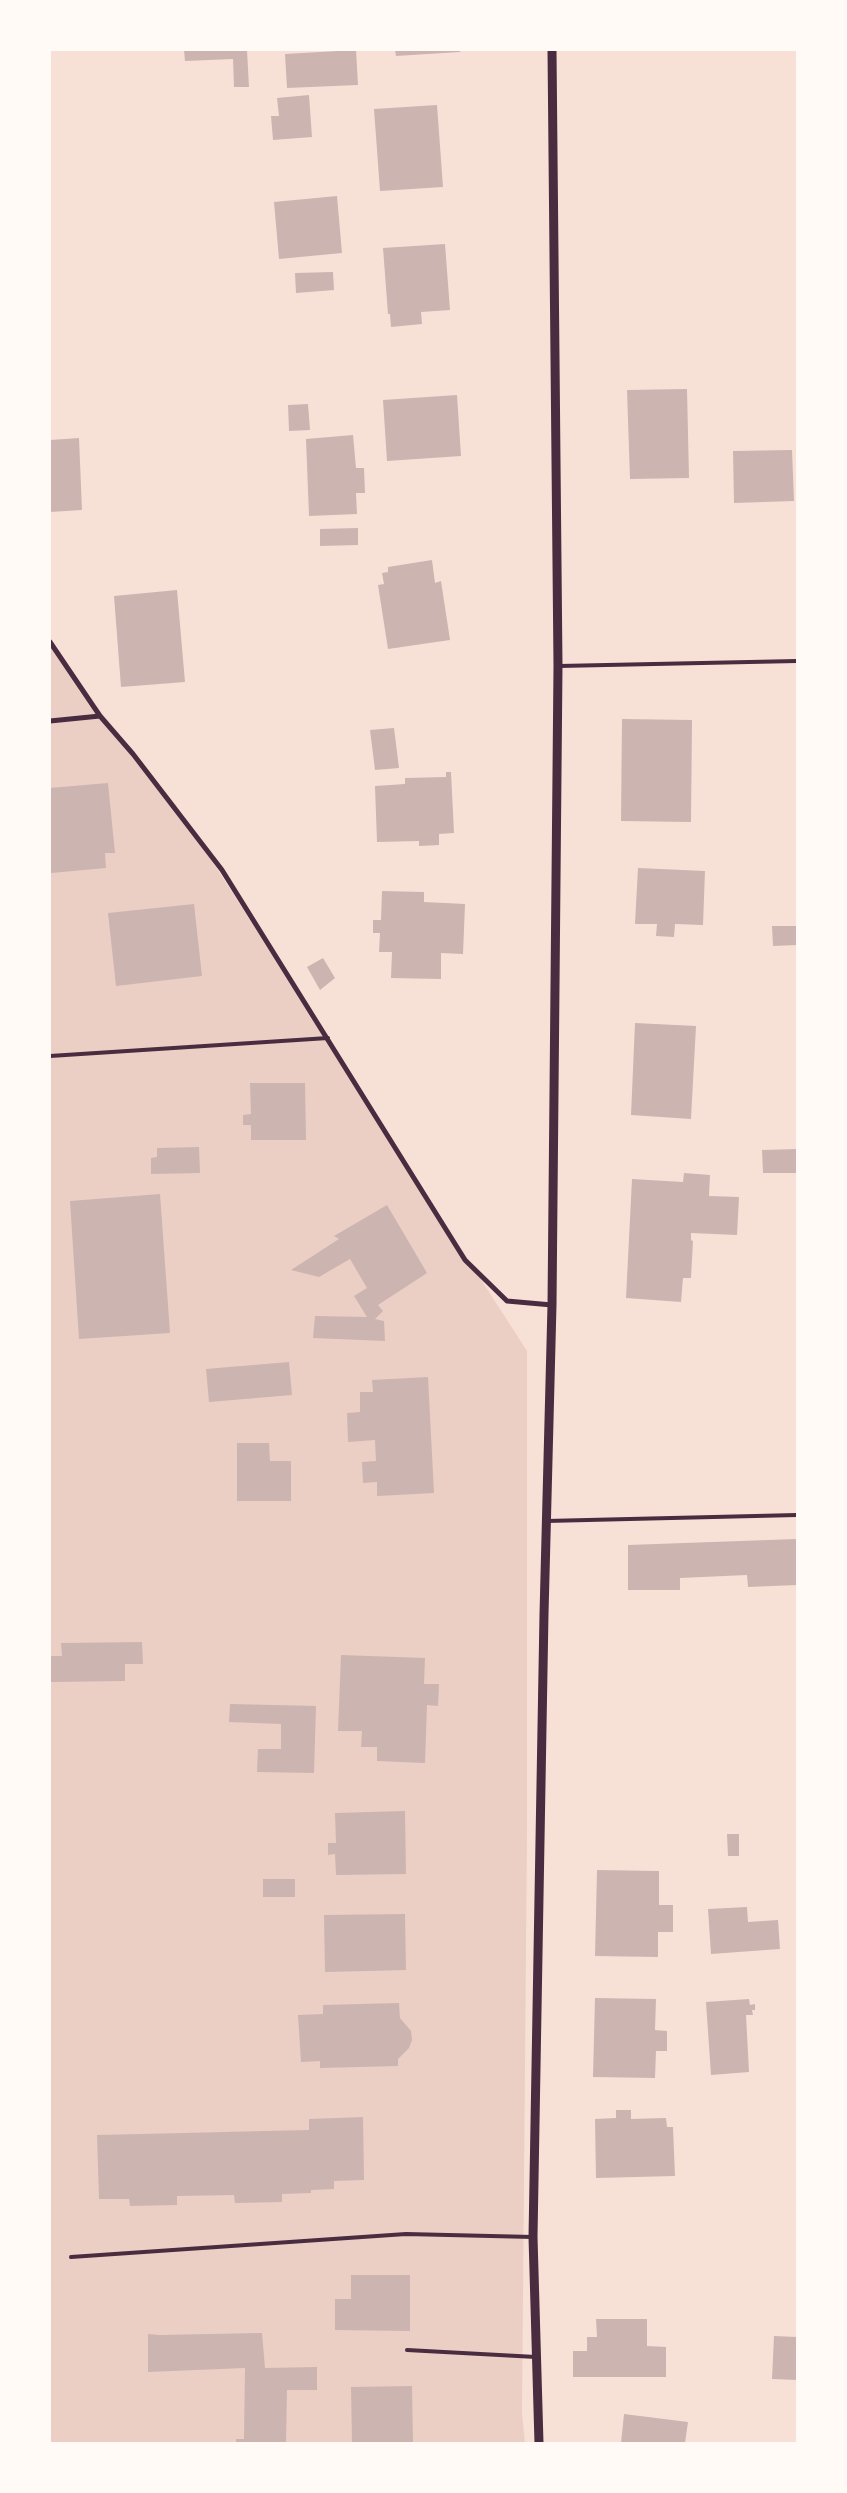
<!DOCTYPE html>
<style>
body{margin:0}
#map{position:relative;width:847px;height:2493px;overflow:hidden;background:#f7e1d7;font-family:Ubuntu,sans-serif}
canvas{display:block}
.frame{position:absolute;inset:0;border:51px solid #fffaf5;pointer-events:none}
</style>
<div id="map">
<canvas width="847" height="2493"></canvas>
<div class="frame"></div>
</div>
<script>
const ctx = document.querySelector('canvas').getContext('2d');
ctx.lineJoin = 'round';
function fillPath(path, color) { ctx.fillStyle = color; ctx.fill(path, 'evenodd'); }
const poly = rows => new Path2D(rows.map(r => 'M' + r).join(''));
function stroke(path, color, width, dash) { ctx.strokeStyle = color; ctx.lineWidth = width; ctx.lineCap = dash ? 'butt' : 'round'; ctx.setLineDash(dash || []); ctx.stroke(path); }
fillPath(poly([
 [50,642,71,675,176,805,527,1351,527,1834,522,2413,525,2443,50,2443]
]), '#ebcfc5');
fillPath(poly([
 [184,50,247,50,249,87,234,87,233,59,185,61],
 [356,50,358,85,287,88,285,54],
 [395,50,460,50,460,52,396,56],
 [309,95,312,137,273,140,271,116,279,116,277,98],
 [437,105,443,187,380,191,374,109],
 [337,196,342,253,279,259,274,202],
 [445,244,450,310,421,312,422,324,391,327,390,314,388,314,383,248],
 [333,272,334,290,296,293,295,273],
 [687,389,689,478,630,479,627,390],
 [457,395,461,456,387,461,383,400],
 [308,404,310,430,289,431,288,405],
 [353,435,356,468,364,468,365,493,356,493,357,514,309,516,306,439],
 [79,438,82,510,50,512,50,440],
 [792,450,794,501,734,503,733,451],
 [358,528,358,545,320,546,320,529],
 [432,560,435,583,441,581,450,640,388,649,378,585,384,584,382,573,388,572,388,567],
 [177,590,185,682,121,687,114,596],
 [622,719,692,720,691,822,621,821],
 [394,728,399,768,375,770,370,730],
 [446,772,451,772,454,833,439,834,439,845,419,846,419,841,377,842,375,786,405,784,405,778,446,777],
 [108,783,115,853,105,853,106,868,51,873,50,788],
 [638,868,705,871,703,925,675,924,674,937,656,936,657,924,635,924],
 [382,891,424,892,424,902,465,904,463,954,441,953,441,979,391,978,392,952,379,952,380,933,373,933,373,920,381,920],
 [194,904,202,976,116,986,108,913],
 [772,926,797,926,797,945,773,946],
 [323,958,335,978,320,990,307,967],
 [635,1023,696,1026,691,1119,631,1115],
 [250,1083,305,1083,306,1140,251,1140,251,1125,243,1125,243,1115,251,1114],
 [199,1147,200,1173,151,1174,151,1158,157,1157,157,1148],
 [797,1149,797,1173,763,1173,762,1150],
 [684,1173,710,1175,709,1196,739,1197,737,1235,691,1233,691,1240,693,1241,691,1278,683,1278,681,1302,626,1298,632,1179,683,1182],
 [160,1194,170,1333,79,1339,70,1201],
 [387,1205,427,1273,378,1305,383,1311,375,1319,384,1321,385,1341,313,1338,315,1316,367,1317,354,1296,367,1288,350,1259,319,1277,291,1270,339,1239,334,1236],
 [289,1362,292,1395,209,1402,206,1369],
 [428,1377,434,1493,377,1496,377,1482,363,1483,362,1462,376,1461,375,1440,348,1442,347,1413,360,1412,360,1392,373,1392,372,1380],
 [237,1443,269,1443,270,1461,291,1461,291,1501,237,1501],
 [797,1539,797,1585,748,1587,747,1575,680,1578,680,1590,628,1590,628,1545],
 [142,1642,143,1664,125,1664,125,1681,50,1682,50,1656,62,1656,61,1643],
 [341,1655,425,1658,424,1684,439,1684,438,1706,427,1705,425,1763,377,1761,377,1747,361,1747,362,1731,338,1731],
 [230,1704,316,1706,314,1773,257,1772,258,1749,281,1749,281,1724,229,1722],
 [405,1811,406,1874,336,1875,335,1854,328,1855,328,1843,336,1843,335,1813],
 [727,1834,739,1834,739,1856,728,1856],
 [597,1870,659,1871,659,1905,673,1905,673,1932,658,1932,658,1957,595,1956],
 [263,1879,295,1879,295,1897,263,1897],
 [747,1907,748,1922,778,1920,780,1949,711,1954,708,1909],
 [405,1914,406,1970,325,1972,324,1915],
 [595,1998,656,1999,655,2030,667,2031,667,2051,656,2051,655,2078,593,2077],
 [749,1999,750,2005,755,2004,755,2010,752,2010,753,2015,746,2015,749,2072,711,2075,706,2002],
 [399,2003,400,2018,411,2031,412,2040,409,2048,398,2059,398,2066,320,2068,320,2061,301,2062,298,2015,323,2014,323,2005],
 [616,2110,631,2110,631,2119,666,2118,667,2127,673,2127,675,2176,596,2178,595,2119,616,2118],
 [363,2117,364,2180,334,2181,334,2189,311,2190,311,2193,282,2194,282,2202,235,2203,234,2195,177,2196,177,2205,130,2206,129,2199,99,2199,97,2135,309,2130,309,2119],
 [351,2275,410,2275,410,2331,335,2330,335,2299,351,2299],
 [596,2319,647,2319,647,2346,666,2347,666,2377,573,2377,573,2351,587,2351,587,2337,597,2337],
 [262,2333,265,2368,317,2367,317,2390,287,2390,286,2443,236,2443,236,2439,244,2439,245,2368,148,2372,148,2334,159,2335],
 [774,2336,797,2337,797,2380,772,2379],
 [412,2386,413,2443,352,2443,351,2387],
 [624,2414,688,2422,685,2443,621,2443]
]), '#ccb4b1');
stroke(poly([
 [559,666,797,661],
 [50,1056,328,1038],
 [546,1521,797,1515],
 [71,2257,406,2234,533,2237],
 [407,2350,536,2357]
]), '#4a2c40', 4);
stroke(poly([
 [50,642,100,716,133,754,222,870,465,1260,507,1301,552,1305],
 [50,721,100,716]
]), '#4a2c40', 5);
stroke(poly([
 [539,2443,533,2237,544,1614,552,1305,558,666,552,50]
]), '#4a2c40', 9);
</script>
